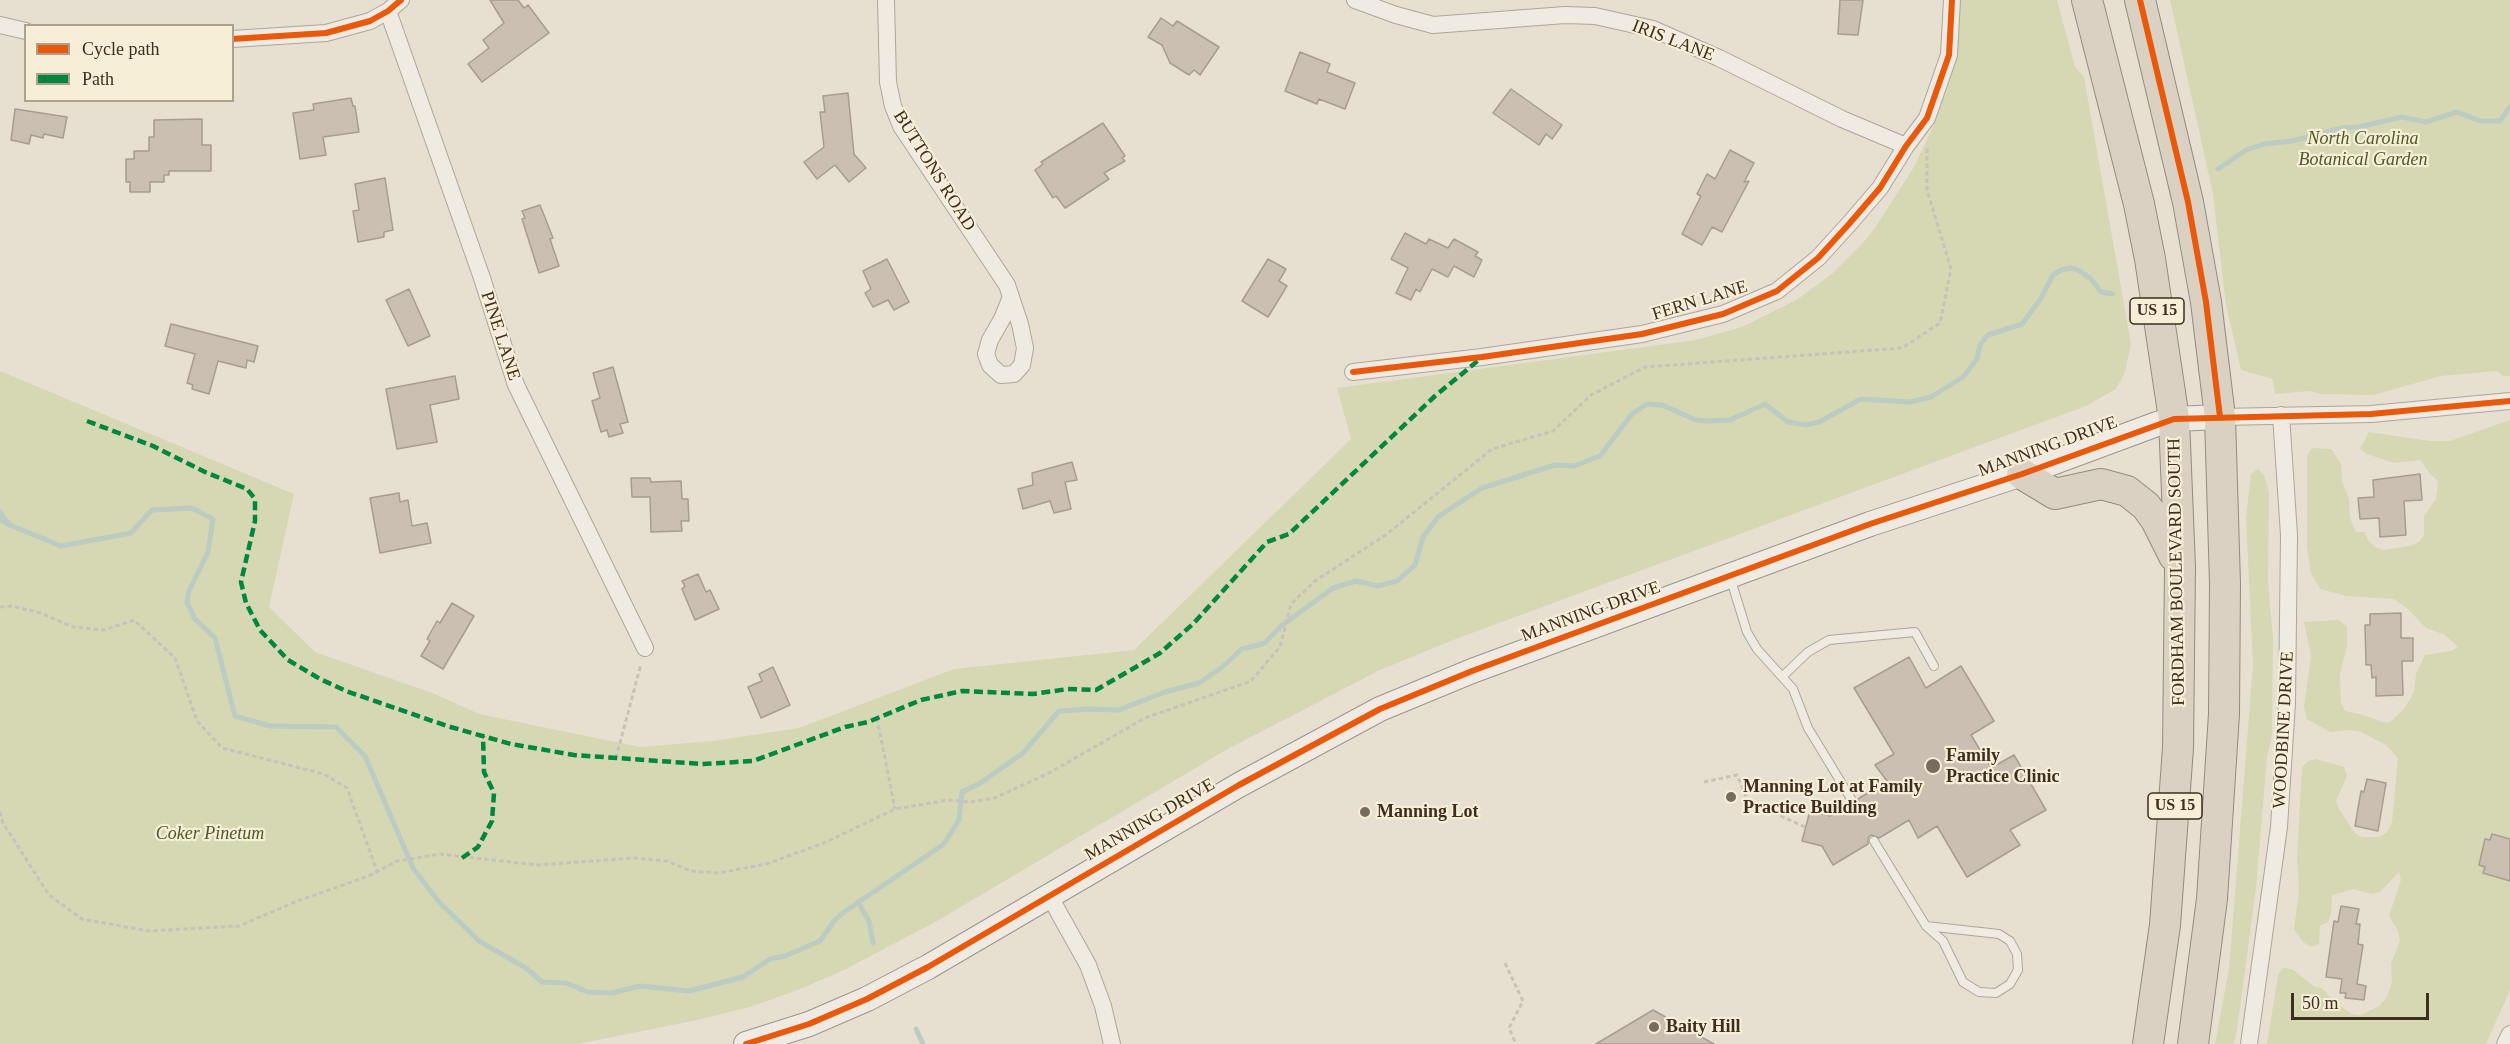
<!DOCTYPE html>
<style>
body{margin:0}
#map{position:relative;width:2510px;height:1044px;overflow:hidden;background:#e7e0d1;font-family:Georgia,serif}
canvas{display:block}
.legend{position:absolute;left:24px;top:24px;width:210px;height:78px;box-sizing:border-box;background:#f7eed8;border:2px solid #ada18e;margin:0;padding:8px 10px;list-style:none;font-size:18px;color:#3d2e20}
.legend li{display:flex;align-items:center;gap:12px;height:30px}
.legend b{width:30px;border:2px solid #ada18e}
.scale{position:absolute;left:2291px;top:993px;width:138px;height:27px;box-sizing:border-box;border:3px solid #3d2e20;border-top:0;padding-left:8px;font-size:18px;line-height:21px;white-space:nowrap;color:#3d2e20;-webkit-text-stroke:4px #f7eed8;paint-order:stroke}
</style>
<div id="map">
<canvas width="2510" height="1044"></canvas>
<ul class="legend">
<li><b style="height:8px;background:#e8590c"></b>Cycle path</li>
<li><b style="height:8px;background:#00873e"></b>Path</li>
</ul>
<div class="scale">50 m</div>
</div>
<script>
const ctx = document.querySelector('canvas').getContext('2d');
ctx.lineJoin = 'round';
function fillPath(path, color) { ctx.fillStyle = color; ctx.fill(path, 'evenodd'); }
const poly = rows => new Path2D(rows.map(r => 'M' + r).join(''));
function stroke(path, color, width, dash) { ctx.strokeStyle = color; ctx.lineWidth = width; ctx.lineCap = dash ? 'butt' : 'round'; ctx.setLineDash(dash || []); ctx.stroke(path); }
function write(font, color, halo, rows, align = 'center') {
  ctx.font = font + ' Georgia,serif'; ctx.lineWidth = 4.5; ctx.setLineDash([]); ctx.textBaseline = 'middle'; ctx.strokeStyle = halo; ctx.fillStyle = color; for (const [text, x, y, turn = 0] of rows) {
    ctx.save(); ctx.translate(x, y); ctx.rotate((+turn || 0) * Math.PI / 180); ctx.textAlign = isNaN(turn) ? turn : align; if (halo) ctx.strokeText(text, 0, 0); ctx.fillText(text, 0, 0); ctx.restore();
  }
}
fillPath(poly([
 [1954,0,2057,0,2075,67,2084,77,2131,344,2125,372,2116,389,2086,406,1453,640,1380,670,1226,750,937,921,846,969,798,990,750,1007,702,1019,578,1044,0,1044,0,371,294,494,269,607,315,652,435,694,479,714,640,747,713,741,799,728,954,669,1134,650,1351,439,1337,388,1696,340,1742,327,1798,299,1833,273,1862,244,1873,231,1914,167,1933,127,1948,83],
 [2170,0,2510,0,2510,376,2503,376,2497,371,2441,376,2373,395,2321,394,2310,391,2275,394,2273,379,2241,370,2226,305,2213,194],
 [2510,420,2510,990,2486,1044,2267,1044,2278,975,2283,968,2292,969,2315,987,2322,988,2334,1002,2352,1014,2361,1015,2379,1006,2387,997,2392,982,2391,963,2400,941,2398,931,2389,916,2401,880,2399,872,2380,892,2372,894,2353,889,2332,895,2331,914,2328,922,2320,926,2319,944,2311,947,2303,942,2294,929,2299,892,2297,857,2302,767,2308,761,2316,759,2344,767,2347,776,2336,801,2339,809,2354,832,2362,837,2379,837,2387,832,2392,822,2398,758,2386,745,2361,732,2348,730,2330,732,2307,719,2304,707,2311,656,2304,622,2338,620,2347,626,2347,646,2340,674,2341,703,2345,711,2363,715,2382,722,2390,722,2404,709,2414,692,2416,674,2425,655,2451,651,2458,647,2445,635,2426,628,2408,609,2394,599,2346,596,2320,589,2311,573,2307,547,2307,456,2312,448,2331,449,2341,464,2342,481,2349,499,2350,518,2356,532,2365,532,2368,540,2375,547,2384,550,2410,546,2419,542,2424,535,2424,516,2436,499,2438,481,2431,475,2420,460,2394,463,2367,454,2360,449,2369,432,2430,441,2450,441],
 [2258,469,2264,475,2269,492,2268,582,2273,638,2272,735,2267,757,2256,888,2237,1030,2234,1044,2215,1044,2229,969,2253,665,2246,518,2251,474]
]), '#d6d7b3');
stroke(poly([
 [2218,169,2246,150,2264,144,2292,141,2342,128,2358,127,2402,117,2426,122,2457,112,2481,121,2500,121,2510,107],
 [0,512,8,523],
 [0,519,10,525,61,546,131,533,152,510,192,508,213,519,208,552,189,591,187,602,195,619,215,638,235,716,270,726,336,727,365,756,413,868,439,902,479,941,526,968,542,982,566,983,588,992,612,993,640,986,689,991,743,977,770,959,785,956,820,941,834,921,844,912,944,844,959,820,962,792,979,784,1023,753,1059,711,1088,709,1119,710,1165,692,1199,683,1221,668,1242,649,1265,643,1281,626,1333,588,1356,581,1378,586,1397,581,1415,565,1423,537,1439,516,1482,488,1555,465,1574,466,1600,456,1632,414,1647,404,1662,405,1696,420,1709,421,1730,420,1765,404,1788,422,1806,425,1819,422,1861,399,1910,402,1931,397,1963,377,1977,359,1980,345,1988,335,2022,324,2040,300,2053,275,2061,270,2071,268,2078,270,2091,279,2101,292,2113,294],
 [858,902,869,921,873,943],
 [916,1029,923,1044]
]), '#bcccc2', 5);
const building = poly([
 [490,0,518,0,524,8,528,5,549,33,482,82,468,64,489,48,483,40,504,23,490,0],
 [1840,0,1863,0,1858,35,1838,34,1840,0],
 [1161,18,1173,26,1177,21,1219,47,1200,75,1194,70,1189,75,1170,63,1162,45,1148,37,1161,18],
 [1300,52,1330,64,1327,72,1355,83,1345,109,1319,99,1317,104,1285,91,1300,52],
 [1511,89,1562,125,1552,139,1546,134,1539,145,1493,113,1511,89],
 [848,93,854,154,866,168,849,182,835,165,817,179,804,162,824,147,820,112,825,112,823,96,848,93],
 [351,98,353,106,355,106,359,132,323,137,326,155,300,159,293,113,314,110,313,104,351,98],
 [15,109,67,117,63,138,44,134,43,138,31,135,29,144,11,140,15,109],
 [202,119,202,145,211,145,211,171,169,171,169,175,164,175,164,182,150,182,150,192,130,192,130,182,126,182,126,159,134,159,134,151,149,151,149,137,154,137,154,120,202,119],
 [1103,123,1125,156,1122,158,1125,161,1104,173,1109,179,1065,208,1056,196,1053,198,1035,170,1043,164,1041,162,1103,123],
 [1730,150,1754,163,1744,182,1749,181,1722,232,1712,227,1702,245,1682,234,1701,196,1697,194,1707,174,1715,179,1730,150],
 [385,178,393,230,384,232,384,237,358,242,353,211,359,210,355,184,385,178],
 [540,205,553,238,550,239,559,266,539,273,522,219,525,218,522,211,540,205],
 [1405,233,1426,244,1429,239,1448,248,1454,239,1478,252,1475,256,1482,260,1474,277,1454,266,1448,277,1432,269,1420,292,1416,289,1411,300,1396,293,1408,268,1391,259,1405,233],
 [887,259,909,302,894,310,888,300,873,307,865,293,871,289,863,271,887,259],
 [1268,259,1286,269,1279,281,1287,286,1268,317,1242,301,1268,259],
 [409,289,430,336,408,346,386,300,409,289],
 [171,324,258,346,254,362,247,360,246,368,218,361,209,394,192,389,193,385,187,383,195,354,165,346,171,324],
 [613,367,628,422,620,424,623,433,609,437,607,430,601,432,592,401,600,398,593,373,613,367],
 [455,376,459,399,430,405,437,442,397,449,386,389,455,376],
 [1072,462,1077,480,1065,482,1071,509,1054,513,1050,501,1023,509,1018,489,1033,485,1032,473,1072,462],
 [2420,474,2422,500,2404,501,2406,535,2380,537,2379,518,2360,519,2358,498,2374,497,2373,480,2420,474],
 [631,478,650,478,651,482,681,481,682,499,688,499,689,521,681,521,682,531,651,532,650,497,632,497,631,478],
 [399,493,400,502,408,500,412,526,427,523,431,543,380,553,370,498,399,493],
 [698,574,706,592,710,590,719,609,695,620,682,589,685,586,682,581,698,574],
 [452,603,474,616,443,669,421,656,430,641,427,639,437,621,440,623,452,603],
 [2401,613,2401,638,2413,638,2413,661,2402,661,2403,695,2376,696,2376,677,2372,678,2371,665,2366,665,2365,625,2370,625,2370,614,2401,613],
 [1909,657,1926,688,1961,666,1994,721,1971,735,1991,768,2014,755,2046,810,2010,830,2020,845,1967,877,1937,826,1918,838,1909,820,1879,838,1871,835,1868,838,1868,844,1833,865,1822,846,1802,841,1810,811,1830,816,1848,805,1856,808,1859,805,1858,799,1887,781,1875,765,1894,754,1854,688,1909,657],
 [773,667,790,705,761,718,748,687,762,681,759,674,773,667],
 [2367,779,2386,783,2378,831,2355,826,2361,791,2364,792,2367,779],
 [2492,834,2510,839,2510,881,2483,873,2485,867,2479,865,2485,839,2490,840,2492,834],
 [2341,906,2359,909,2356,924,2360,924,2358,944,2363,945,2357,984,2366,986,2364,1000,2345,998,2346,993,2340,993,2342,979,2326,977,2334,921,2338,922,2341,906],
 [1653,1010,1714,1044,1596,1044,1653,1010]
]);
fillPath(building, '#cbbfb2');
stroke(building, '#a89c90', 1.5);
const lane = poly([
 [1730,577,1747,632,1757,649,1793,689,1808,728,1853,802],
 [1783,676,1808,652,1829,640,1915,632,1934,666],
 [1874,841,1926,926,1943,941,1963,982,1979,992,1996,993,2010,984,2018,970,2017,954,2010,941,1999,934,1926,926]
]);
const street = poly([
 [886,0,888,82,893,106,901,126,1007,285,1020,324,1025,348,1022,365,1014,374,1001,375,990,365,986,354,990,340,1002,319,1011,297],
 [1355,0,1396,15,1433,25,1565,15,1595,16,1653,29,1719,58,1842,119,1906,146],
 [388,11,482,278,516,385,645,648],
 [0,25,26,31],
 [232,39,326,33,370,21,388,11,401,0],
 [1353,372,1482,357,1642,334,1723,314,1777,291,1818,258,1849,224,1880,188,1906,146,1927,118,1949,55,1952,0],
 [2220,417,2371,414,2510,401],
 [1050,897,1088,965,1103,1006,1112,1044],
 [2249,1044,2279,827,2287,703,2289,535,2281,415],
 [2505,1044,2510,1034]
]);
const secondary = poly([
 [746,1044,809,1024,867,999,928,967,1239,785,1380,709,1472,671,1870,524,2022,474,2157,424,2174,419,2220,417]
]);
const highway = poly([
 [2087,0,2139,204,2150,259,2174,419,2180,567,2178,748,2165,925,2148,1044],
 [2140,0,2188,202,2206,302,2220,417,2225,584,2224,714,2212,899,2193,1044],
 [2022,474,2055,494,2101,484,2127,491,2146,506,2156,520,2174,556]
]);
stroke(lane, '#ada599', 10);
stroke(street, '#ada599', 18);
stroke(secondary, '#9c958a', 26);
stroke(highway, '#928b80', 32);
stroke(poly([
 [0,607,12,606,41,613,73,627,104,630,134,620,175,658,197,721,222,748,324,774,347,788,377,871],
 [877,718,895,809],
 [616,758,641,664],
 [1704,782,1737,775,1748,801,1805,827],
 [0,812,3,823,49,895,82,919,149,931,239,926,295,902,371,875,397,861,440,854,537,865,634,858,667,861,691,871,719,873,766,864,824,843,895,809,948,800,970,802,995,798,1049,773,1145,718,1251,681,1280,647,1291,604,1315,581,1387,534,1492,449,1553,431,1591,395,1645,367,1902,348,1940,323,1951,269,1927,190,1927,147],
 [1505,963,1523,1001,1509,1028,1516,1044]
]), '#c8c2b9', 3, [4.5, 3]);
stroke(lane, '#efebe3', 8);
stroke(street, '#efebe3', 16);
stroke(secondary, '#efebe3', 24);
stroke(highway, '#dad1c2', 30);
stroke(poly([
 [87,421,153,446,205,472,247,489,255,499,255,521,241,582,246,603,260,630,288,660,320,679,346,691,447,726,511,744,574,755,702,764,753,761,845,727,868,722,921,700,962,691,1033,694,1068,689,1096,690,1160,653,1194,623,1267,542,1289,534,1435,396,1480,359],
 [462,858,478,847,492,821,494,793,484,772,483,736]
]), '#00873e', 4.5, [9, 4.5]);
stroke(poly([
 [2140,0,2188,202,2206,302,2220,417],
 [232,39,326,33,370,21,388,11,401,0],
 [1353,372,1482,357,1642,334,1723,314,1777,291,1818,258,1849,224,1880,188,1906,146,1927,118,1949,55,1952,0],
 [746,1044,809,1024,867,999,928,967,1239,785,1380,709,1472,671,1870,524,2022,474,2174,419,2371,414,2510,401]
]), '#e8590c', 6);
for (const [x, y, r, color] of [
 [1933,766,8,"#786c5e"],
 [1731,797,6,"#786c5e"],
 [1365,812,6,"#786c5e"],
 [1654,1027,6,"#786c5e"]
]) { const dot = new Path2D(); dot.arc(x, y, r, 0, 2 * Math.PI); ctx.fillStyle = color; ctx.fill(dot); stroke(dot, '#f7eed8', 2); }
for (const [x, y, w] of [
 [2157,311,54],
 [2175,806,54]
]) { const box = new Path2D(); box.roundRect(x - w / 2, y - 13, w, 26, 4.5); ctx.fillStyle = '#f7eed8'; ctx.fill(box); stroke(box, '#3d2e20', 1.5); }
write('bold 16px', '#3d2e20', null, [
 ["US 15",2157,311],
 ["US 15",2175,806]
]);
write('18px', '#3d2e20', '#f7eed8', [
 ["IRIS LANE",1673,41,21],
 ["BUTTONS ROAD",934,171,58],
 ["FERN LANE",1700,301,-17],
 ["PINE LANE",500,336,72],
 ["MANNING DRIVE",2048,447,-20],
 ["FORDHAM BOULEVARD SOUTH",2177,572,-91],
 ["MANNING DRIVE",1591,612,-20],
 ["WOODBINE DRIVE",2284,730,-87],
 ["MANNING DRIVE",1150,820,-30]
]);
write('italic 18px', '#4d5a26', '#f7eed8', [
 ["North Carolina",2363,139],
 ["Botanical Garden",2363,160],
 ["Coker Pinetum",210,834]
]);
write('bold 18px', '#3d2e20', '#f7eed8', [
 ["Family",1946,756],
 ["Practice Clinic",1946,777],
 ["Manning Lot at Family",1743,787],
 ["Practice Building",1743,808],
 ["Manning Lot",1377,812],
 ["Baity Hill",1666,1027]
], 'left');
</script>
